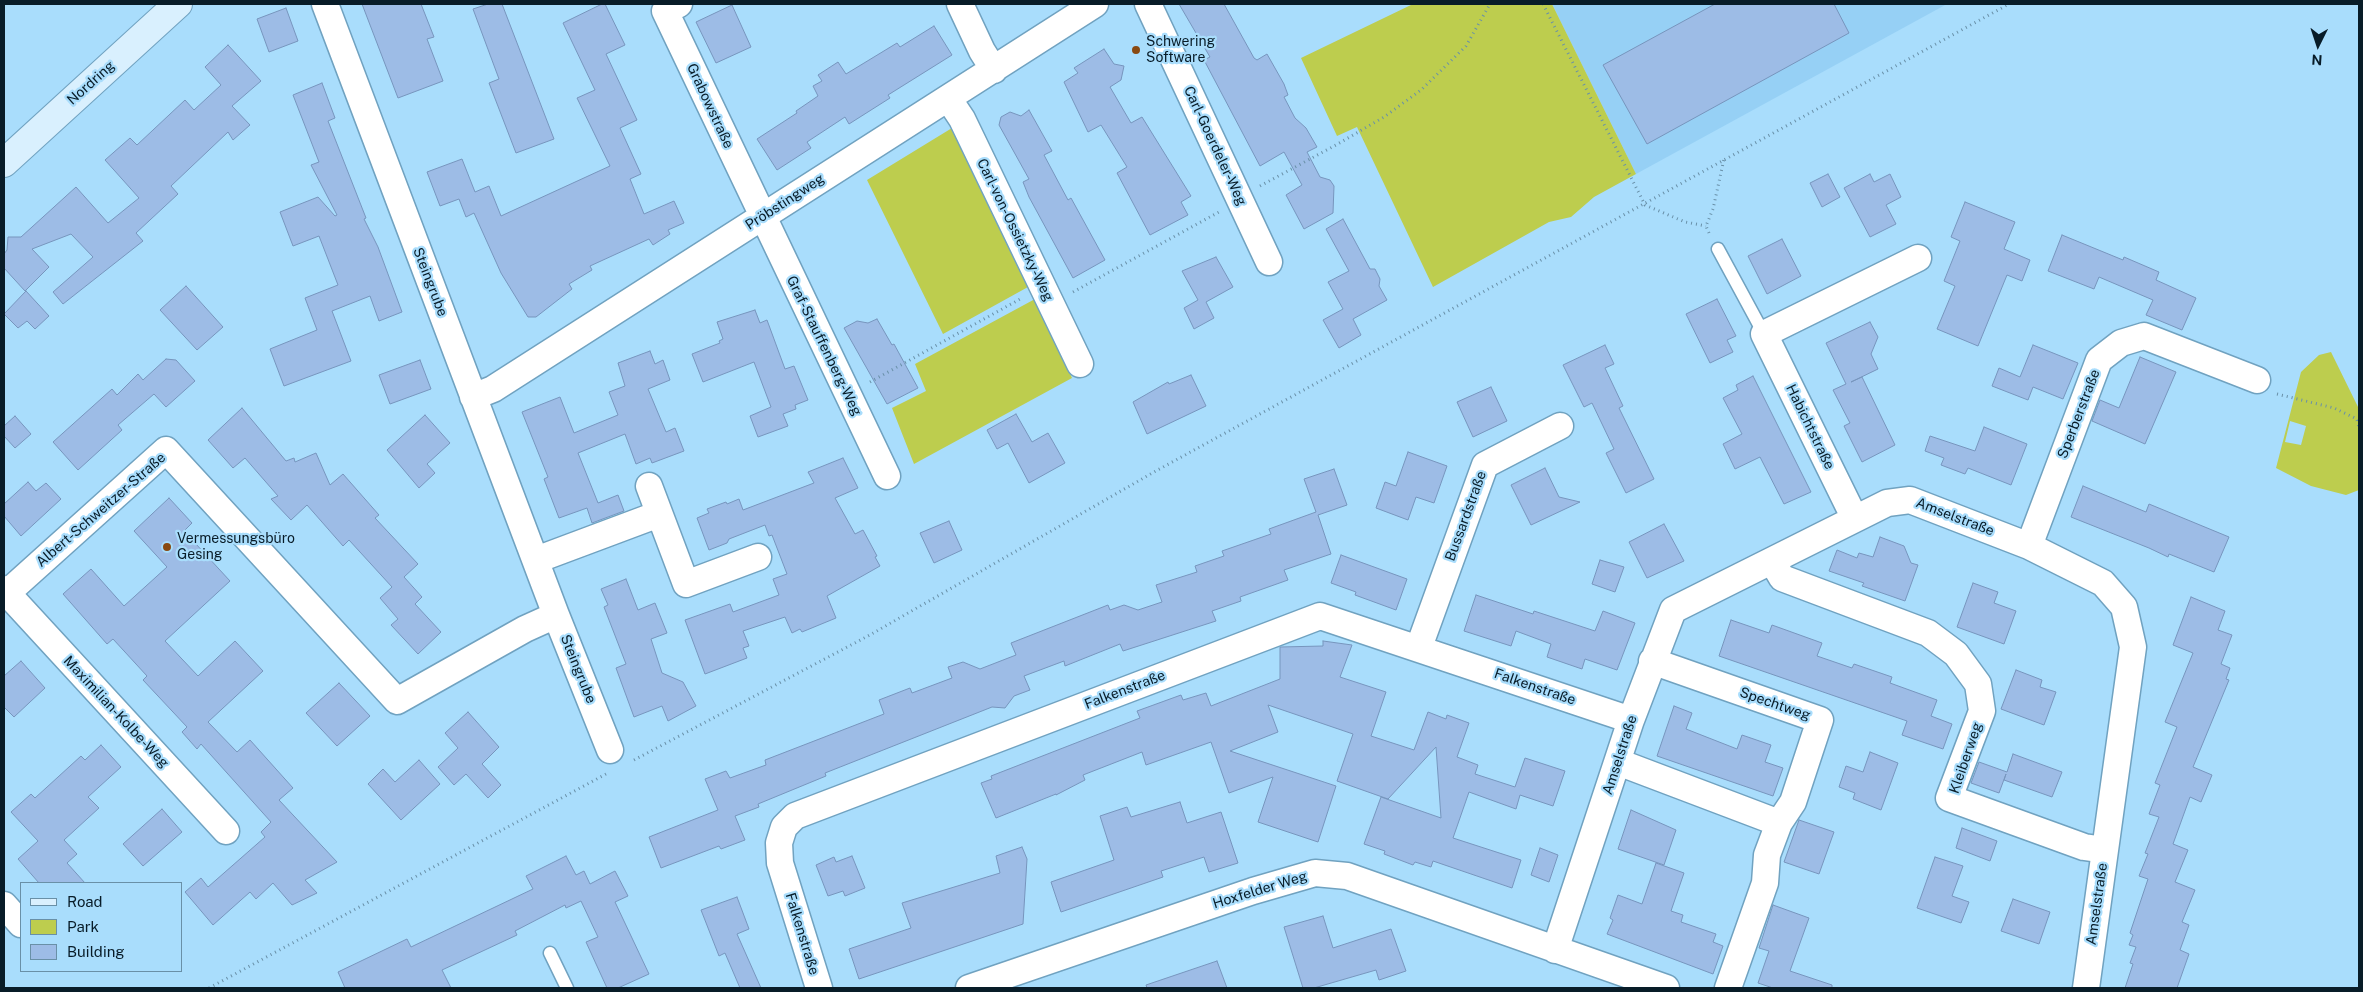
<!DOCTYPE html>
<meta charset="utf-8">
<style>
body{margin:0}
#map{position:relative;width:2363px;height:992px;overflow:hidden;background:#a9ddfc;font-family:"Public Sans",sans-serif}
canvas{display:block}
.frame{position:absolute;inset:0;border:5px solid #081c28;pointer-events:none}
.legend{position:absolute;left:20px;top:882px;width:162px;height:90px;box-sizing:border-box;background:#a9ddfc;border:1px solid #6990a7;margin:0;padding:6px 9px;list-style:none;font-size:15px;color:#081c28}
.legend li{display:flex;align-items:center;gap:10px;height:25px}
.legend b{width:25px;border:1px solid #6990a7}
.north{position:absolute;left:2293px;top:20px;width:50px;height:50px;-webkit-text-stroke:4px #a9ddfc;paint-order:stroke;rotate:184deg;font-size:14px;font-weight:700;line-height:20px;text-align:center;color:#081c28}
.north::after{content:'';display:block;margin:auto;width:18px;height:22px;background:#081c28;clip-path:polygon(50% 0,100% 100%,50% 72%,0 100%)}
</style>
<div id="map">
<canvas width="2363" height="992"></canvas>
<div class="frame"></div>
<ul class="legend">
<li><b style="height:6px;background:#d9f0fe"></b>Road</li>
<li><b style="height:14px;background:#bdcd4e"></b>Park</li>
<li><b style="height:14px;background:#9dbce6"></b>Building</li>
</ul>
<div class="north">N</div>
</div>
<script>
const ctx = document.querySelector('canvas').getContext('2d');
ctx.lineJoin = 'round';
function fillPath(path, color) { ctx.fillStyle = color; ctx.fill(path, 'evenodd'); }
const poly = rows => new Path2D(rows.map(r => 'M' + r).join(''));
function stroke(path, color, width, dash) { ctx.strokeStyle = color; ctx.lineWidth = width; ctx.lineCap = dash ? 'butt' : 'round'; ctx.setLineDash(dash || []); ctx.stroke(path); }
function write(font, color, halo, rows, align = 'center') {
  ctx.font = font + ' "Public Sans",sans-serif'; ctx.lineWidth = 4.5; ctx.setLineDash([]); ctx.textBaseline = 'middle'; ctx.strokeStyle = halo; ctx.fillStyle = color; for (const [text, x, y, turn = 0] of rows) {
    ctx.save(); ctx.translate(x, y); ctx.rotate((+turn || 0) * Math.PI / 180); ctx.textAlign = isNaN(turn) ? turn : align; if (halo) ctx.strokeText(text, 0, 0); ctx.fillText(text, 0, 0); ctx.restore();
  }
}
fillPath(poly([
 [1552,4,1947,4,1636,174]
]), '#96d0f5');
fillPath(poly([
 [1413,4,1552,4,1636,174,1594,197,1571,217,1549,222,1433,287,1357,127,1337,136,1301,58],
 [952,128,1028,287,943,334,867,180],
 [1035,299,1072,378,914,464,892,408,926,391,915,364],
 [2331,352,2359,409,2359,490,2346,495,2311,486,2276,468,2301,372,2319,355],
 [2290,421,2306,426,2301,445,2285,442]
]), '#bdcd4e');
const building = poly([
 [362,4,421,4,434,37,427,39,443,81,398,98,362,4],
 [488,4,502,4,554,139,516,153,489,83,499,79,473,9,488,4],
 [602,4,605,4,625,45,606,54,637,120,620,128,641,174,630,179,644,214,674,201,684,223,668,230,670,234,653,245,649,239,590,266,592,270,569,284,572,289,536,317,528,317,501,273,474,213,466,217,459,199,440,206,427,172,462,159,475,192,489,186,501,216,610,166,577,98,595,90,563,23,602,4],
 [1179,4,1224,4,1254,58,1257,60,1267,54,1284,84,1288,95,1284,97,1295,118,1306,128,1317,147,1307,152,1320,177,1330,180,1334,186,1333,213,1304,229,1286,195,1302,185,1284,152,1260,166,1204,60,1210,57,1179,4],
 [1715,4,1834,4,1849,33,1647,144,1603,65,1715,4],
 [732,5,751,47,716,63,696,22,732,5],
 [286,8,298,41,269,52,257,19,286,8],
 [934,26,952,55,888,95,890,98,849,124,845,117,807,142,811,148,777,170,757,139,797,113,796,111,818,96,813,86,822,81,818,75,838,62,846,74,897,43,900,47,934,26],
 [228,45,261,81,232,106,250,125,233,140,228,132,171,186,178,194,136,233,143,241,63,304,53,292,93,257,71,234,32,249,49,267,25,291,4,268,4,254,7,250,8,237,21,237,76,187,108,223,139,198,105,160,130,138,137,145,185,100,194,110,221,85,205,67,228,45],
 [1104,49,1114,64,1124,66,1121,80,1110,87,1131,123,1142,117,1191,196,1181,202,1188,215,1150,235,1117,173,1127,167,1101,125,1088,132,1064,82,1078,73,1074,68,1104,49],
 [322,83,335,118,328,121,366,218,364,219,378,247,402,312,379,321,370,296,332,311,351,361,284,386,270,349,317,330,305,298,338,285,319,236,293,246,280,212,318,197,335,216,337,215,311,165,319,162,293,95,322,83],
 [1029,110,1052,151,1044,155,1068,200,1071,198,1105,260,1073,278,1029,197,1023,182,1029,179,999,125,1001,117,1010,112,1021,116,1029,110],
 [1828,174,1840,197,1822,207,1810,183,1828,174],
 [1870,174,1874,182,1890,174,1901,197,1886,205,1896,224,1870,237,1844,188,1870,174],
 [1965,202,2015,222,2004,249,2030,260,2022,281,2007,275,1978,346,1937,329,1955,286,1944,281,1960,241,1951,237,1965,202],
 [1343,219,1370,269,1375,269,1380,279,1379,286,1387,300,1353,319,1361,335,1339,348,1323,320,1343,309,1328,282,1349,271,1326,229,1343,219],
 [2062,235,2123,260,2124,257,2159,272,2156,280,2196,298,2182,330,2146,315,2153,300,2099,277,2094,289,2048,271,2062,235],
 [1782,239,1801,276,1767,294,1748,256,1782,239],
 [1216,257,1233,287,1206,302,1214,318,1194,329,1184,308,1198,300,1182,271,1216,257],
 [186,286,223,327,197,350,160,310,186,286],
 [26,291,49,316,35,329,27,321,18,328,4,314,26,291],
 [1717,299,1736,336,1727,340,1733,352,1710,363,1686,314,1717,299],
 [755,310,760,323,767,320,785,369,794,366,808,400,795,405,796,409,783,414,788,426,758,437,750,416,771,407,754,362,703,382,692,354,720,343,719,341,723,339,717,322,755,310],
 [877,319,892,345,894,344,918,388,887,404,844,328,857,321,868,323,877,319],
 [1870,322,1878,337,1871,354,1878,369,1851,382,1862,377,1895,445,1862,462,1844,426,1850,423,1833,390,1846,384,1826,343,1870,322],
 [1605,345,1614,364,1605,368,1623,406,1619,408,1654,479,1626,493,1606,453,1614,449,1592,403,1584,407,1563,365,1605,345],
 [2033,345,2078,363,2063,399,2033,387,2028,400,1992,386,1999,368,2020,377,2033,345],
 [650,351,655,364,663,360,670,380,648,389,666,432,675,428,684,451,652,463,650,458,636,464,625,434,578,453,598,503,618,495,624,511,592,523,587,508,559,518,544,479,548,477,522,412,560,397,574,433,618,415,609,392,625,386,618,363,650,351],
 [2140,357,2176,372,2145,444,2092,421,2100,400,2119,408,2140,357],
 [166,359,176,360,195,381,166,407,154,394,118,425,122,430,78,470,53,442,112,389,117,395,138,374,143,380,166,359],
 [420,360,431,389,390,404,379,375,420,360],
 [1191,375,1206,406,1147,434,1133,402,1168,382,1169,384,1191,375],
 [1753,376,1811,492,1784,504,1760,457,1735,469,1723,444,1742,434,1723,398,1738,390,1736,385,1753,376],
 [1491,387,1507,421,1473,437,1457,402,1491,387],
 [242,408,286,461,294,458,295,462,316,453,330,485,343,474,379,515,375,518,418,564,404,577,422,597,415,604,441,632,418,654,391,625,398,619,380,598,392,587,349,540,343,546,307,505,291,520,271,499,278,496,245,458,233,468,208,440,242,408],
 [1016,414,1032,442,1048,433,1065,463,1029,483,1008,443,997,449,987,430,1016,414],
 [425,415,450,443,427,464,435,473,419,488,387,450,425,415],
 [15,416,31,434,15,448,4,436,4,426,15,416],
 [1984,427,2027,444,2011,485,1968,468,1965,474,1941,465,1944,458,1925,451,1930,436,1975,451,1984,427],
 [1408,452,1447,466,1434,503,1416,497,1408,520,1376,508,1385,482,1396,486,1408,452],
 [843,458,858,488,835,498,855,534,863,530,877,556,875,557,880,566,827,596,836,618,802,632,800,629,792,633,785,617,743,631,749,646,743,648,747,658,705,674,685,620,730,604,733,612,779,595,773,579,787,574,772,535,769,536,765,525,729,539,727,543,709,550,697,518,709,513,707,509,726,502,727,504,739,499,743,510,814,483,808,472,843,458],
 [1545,468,1559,497,1580,502,1531,525,1511,485,1545,468],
 [1334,469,1347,505,1318,515,1331,554,1284,570,1288,580,1240,597,1241,601,1212,611,1216,621,1123,651,1120,644,1065,666,1064,661,1024,676,1030,690,1014,696,1005,708,992,707,825,773,826,776,758,804,759,807,735,816,745,840,721,849,719,846,661,868,649,837,718,810,705,779,726,771,730,778,766,765,765,760,884,714,879,700,910,688,912,693,952,678,948,667,963,662,980,669,1016,655,1011,643,1108,605,1110,610,1124,605,1138,610,1162,602,1156,585,1197,572,1195,566,1224,556,1222,551,1271,534,1269,529,1316,512,1304,479,1334,469],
 [28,482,36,491,46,483,61,499,21,536,4,516,4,504,28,482],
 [2083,486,2146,512,2149,504,2229,537,2214,572,2169,554,2168,557,2149,548,2071,517,2083,486],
 [169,498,192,523,184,531,230,581,165,641,198,676,235,641,263,671,208,722,237,752,250,740,293,788,279,800,337,862,305,880,317,893,292,905,273,883,256,899,250,892,213,925,185,892,201,878,208,887,265,837,261,832,271,822,201,744,197,749,182,732,187,727,143,680,147,676,113,639,107,644,63,594,91,569,124,606,167,567,134,531,169,498],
 [949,521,962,550,934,563,920,533,949,521],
 [1664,524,1684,561,1647,578,1629,542,1664,524],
 [1880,537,1904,546,1911,563,1918,565,1905,601,1862,586,1864,583,1829,571,1837,550,1857,558,1859,553,1873,557,1880,537],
 [1341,555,1407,579,1396,610,1355,595,1356,592,1331,583,1341,555],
 [1600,560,1624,567,1615,592,1592,584,1600,560],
 [626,579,638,610,655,603,667,633,651,639,662,673,683,682,696,706,668,721,662,706,634,717,616,668,626,664,604,607,608,605,601,589,626,579],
 [1973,583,1998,592,1994,603,2016,611,2004,644,1957,627,1973,583],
 [1476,595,1533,614,1534,611,1595,631,1603,611,1635,623,1617,670,1585,659,1582,669,1547,657,1551,644,1516,631,1511,646,1464,631,1476,595],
 [2191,597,2225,611,2218,630,2232,635,2221,664,2230,668,2226,679,2229,680,2193,767,2212,775,2201,802,2190,797,2173,844,2188,850,2175,882,2195,890,2182,922,2189,925,2180,950,2189,954,2177,988,2125,988,2133,964,2130,963,2136,947,2129,945,2133,935,2130,933,2148,879,2139,876,2148,854,2145,853,2159,817,2149,814,2160,785,2155,783,2177,727,2165,722,2193,653,2173,645,2191,597],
 [1731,620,1769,633,1772,625,1822,643,1817,656,1852,668,1854,664,1892,677,1890,683,1937,700,1931,716,1952,724,1943,749,1902,735,1907,721,1719,656,1731,620],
 [1323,641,1352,645,1340,677,1386,692,1371,736,1414,750,1428,712,1446,719,1447,715,1469,723,1457,757,1478,765,1475,774,1515,787,1525,758,1565,771,1553,806,1520,795,1516,809,1469,792,1453,838,1521,860,1512,888,1433,861,1431,867,1415,862,1413,865,1384,854,1385,851,1364,844,1381,797,1441,818,1436,747,1388,799,1337,781,1353,734,1268,705,1278,732,1230,751,1336,786,1318,842,1258,822,1273,777,1229,793,1211,742,1146,765,1142,752,1083,775,1085,780,1056,795,1056,794,996,818,981,783,992,779,991,776,1140,718,1137,711,1181,695,1183,700,1206,693,1211,706,1280,679,1280,647,1323,646,1323,641],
 [21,661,45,688,14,717,4,707,4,676,21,661],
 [2016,670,2042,680,2040,687,2056,692,2044,725,2001,709,2016,670],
 [339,683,370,716,337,746,306,713,339,683],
 [1674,706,1692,713,1686,729,1737,749,1742,735,1771,745,1765,762,1783,768,1773,796,1657,756,1674,706],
 [468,712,499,747,482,764,501,785,488,798,466,774,454,785,438,767,458,748,445,733,468,712],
 [101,745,121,767,88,797,99,808,64,840,77,854,67,863,85,883,39,883,18,859,38,841,11,812,31,794,35,798,81,756,85,760,101,745],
 [1870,752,1898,763,1881,810,1853,799,1855,793,1839,787,1846,766,1863,772,1870,752],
 [2013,754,2062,772,2052,797,2004,780,2006,774,1999,793,1971,783,1979,762,2007,772,2013,754],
 [419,760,440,784,401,820,368,784,383,769,395,782,419,760],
 [1180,802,1187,823,1221,812,1238,863,1209,872,1204,857,1161,871,1163,877,1061,912,1051,882,1114,860,1100,816,1127,807,1131,817,1180,802],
 [162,809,182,832,143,866,123,844,162,809],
 [1631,810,1676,830,1664,865,1618,849,1631,810],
 [1799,820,1834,832,1819,874,1784,862,1799,820],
 [1962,828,1997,841,1990,861,1956,848,1962,828],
 [1022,847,1027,859,1023,924,859,979,849,949,911,928,902,903,1000,873,996,856,1022,847],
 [1540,848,1558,855,1549,882,1531,875,1540,848],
 [566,856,576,875,584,871,590,884,615,871,628,896,615,902,649,974,618,988,607,988,586,942,598,937,581,901,566,908,565,905,515,931,517,935,442,970,451,988,345,988,338,972,407,939,411,947,533,889,526,876,566,856],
 [852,856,865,888,845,896,843,891,828,896,816,865,834,857,836,862,852,856],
 [1935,857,1963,866,1952,896,1969,902,1961,923,1917,908,1935,857],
 [1656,863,1684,873,1671,911,1683,915,1681,922,1716,934,1713,942,1723,946,1713,974,1607,934,1613,920,1610,918,1618,895,1642,904,1656,863],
 [737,897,749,929,737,934,761,988,740,988,725,953,719,956,701,910,737,897],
 [2013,899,2050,912,2039,944,2001,931,2013,899],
 [1773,905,1809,918,1790,971,1832,985,1832,988,1773,988,1758,983,1769,951,1759,948,1773,905],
 [1323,916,1333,948,1391,929,1406,971,1379,980,1376,970,1314,988,1303,988,1284,927,1323,916],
 [1217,961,1227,988,1147,988,1146,985,1217,961]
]);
fillPath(building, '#9dbce6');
stroke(building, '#7795bd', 1);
const lane = poly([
 [1718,249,1764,334],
 [550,953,567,988]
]);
const street = poly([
 [325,4,556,615,610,750],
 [679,4,665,11,887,476],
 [960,4,982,51,994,70],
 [1148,4,1269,262],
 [948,98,962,119,1080,364],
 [473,397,493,389,1095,4],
 [649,486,686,584,758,557],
 [1855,519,1764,334,1918,258],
 [2029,546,2099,360,2121,343,2144,336,2257,380],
 [536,560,659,514],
 [1772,561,1782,578,1928,633,1956,654,1978,684,1982,711,1949,798,2084,847,2105,850],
 [4,589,7,593,166,450,397,701,525,629,556,615],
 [4,596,7,593,226,831],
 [1419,647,1485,465,1560,426],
 [1652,661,1820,720,1793,802,1779,823,1767,855,1765,883,1728,988],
 [1618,762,1779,823],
 [4,905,21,924],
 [1555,950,1631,720,1673,610,1887,503,1910,500,2029,546,2103,583,2124,607,2133,647,2086,988],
 [819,988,780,863,779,843,784,827,795,816,1320,616,1631,720],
 [969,988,1253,891,1315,873,1347,876,1666,988]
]);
const secondary = poly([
 [4,163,178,4]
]);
stroke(lane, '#70a2c0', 15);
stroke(street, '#70a2c0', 29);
stroke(secondary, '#70a2c0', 30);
stroke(poly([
 [1543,4,1645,205,1685,222,1706,226],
 [1260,186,1336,145,1384,117,1421,90,1466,46,1490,4],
 [1709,233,1706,226,1713,209,1724,159],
 [1073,292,1219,212],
 [870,382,1022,298],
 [2277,394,2334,408,2359,420],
 [2357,420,2359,427],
 [634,760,868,636,1154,472,2009,4],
 [209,988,606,774]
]), '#6990a8', 3, [1, 4]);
stroke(lane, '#fff', 12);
stroke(street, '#fff', 26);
stroke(secondary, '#d9f0fe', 28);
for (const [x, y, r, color] of [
 [1136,50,5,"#894911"],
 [167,547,5,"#894911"]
]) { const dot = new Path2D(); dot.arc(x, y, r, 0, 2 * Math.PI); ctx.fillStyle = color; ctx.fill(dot); stroke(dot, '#a9ddfc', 2); }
write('14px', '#081c28', '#a9ddfc', [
 ["Schwering",1146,42],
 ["Software",1146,58],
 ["Vermessungsbüro",177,539],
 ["Gesing",177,555]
], 'left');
write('14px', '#081c28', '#a9ddfc', [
 ["Nordring",91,83,-42],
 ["Grabowstraße",710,106,65],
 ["Carl-Goerdeler-Weg",1215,146,65],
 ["Pröbstingweg",785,202,-33],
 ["Carl-von-Ossietzky-Weg",1015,230,64],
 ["Steingrube",430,282,69],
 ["Graf-Stauffenberg-Weg",824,346,64],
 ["Sperberstraße",2079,414,-69],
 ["Habichtstraße",1810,427,64],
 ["Albert-Schweitzer-Straße",101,510,-41],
 ["Bussardstraße",1466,516,-70],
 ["Amselstraße",1955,517,21],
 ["Steingrube",578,669,68],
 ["Falkenstraße",1535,687,19],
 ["Falkenstraße",1125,690,-21],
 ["Spechtweg",1775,704,19],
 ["Maximilian-Kolbe-Weg",116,712,47],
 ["Amselstraße",1620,755,-72],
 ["Kleiberweg",1966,758,-71],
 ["Hoxfelder Weg",1260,890,-17],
 ["Amselstraße",2097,904,-82],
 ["Falkenstraße",802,934,73]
]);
</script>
